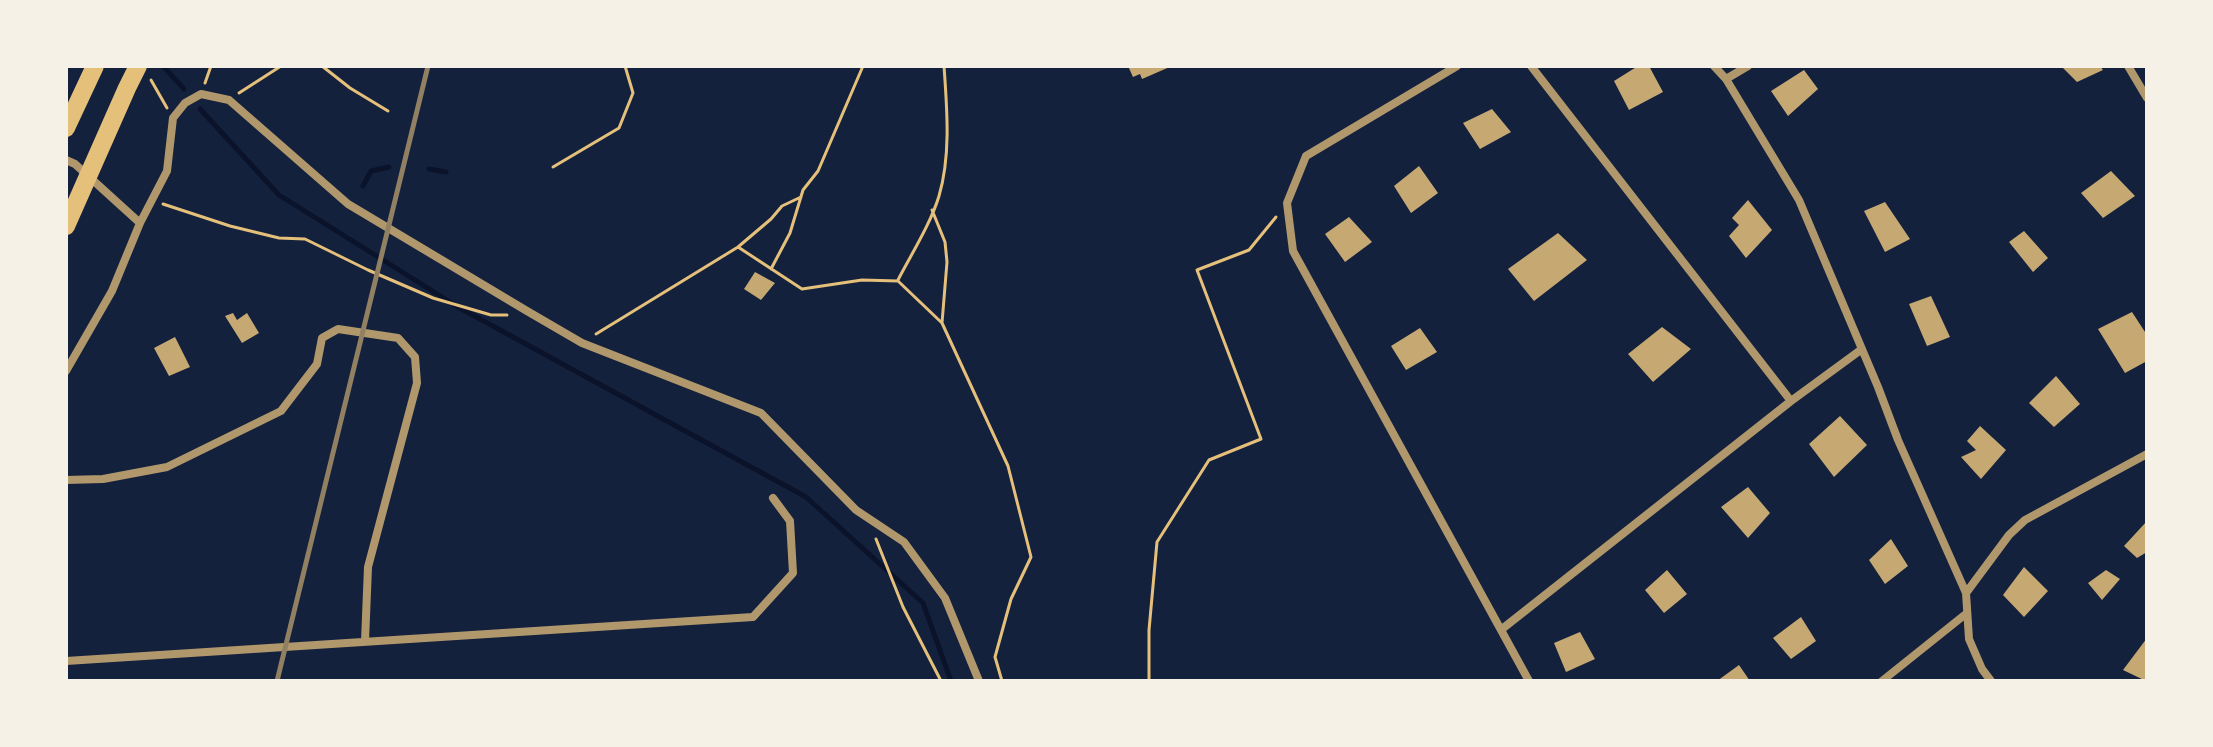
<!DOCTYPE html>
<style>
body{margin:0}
#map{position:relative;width:2213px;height:747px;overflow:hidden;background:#14213d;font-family:Lato,sans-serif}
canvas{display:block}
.frame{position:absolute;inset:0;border:68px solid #f6f1e7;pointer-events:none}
</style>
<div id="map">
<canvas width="2213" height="747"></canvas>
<div class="frame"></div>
</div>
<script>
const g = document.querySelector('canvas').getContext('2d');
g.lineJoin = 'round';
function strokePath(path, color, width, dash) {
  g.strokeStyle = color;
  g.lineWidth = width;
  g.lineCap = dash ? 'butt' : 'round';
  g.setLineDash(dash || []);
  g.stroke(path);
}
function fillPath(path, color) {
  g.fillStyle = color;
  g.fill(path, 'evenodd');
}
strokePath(new Path2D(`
 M 163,66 L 184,89
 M 200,109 L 279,195 L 458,307 L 806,497 L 923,603 L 951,681
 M 429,169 L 446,172
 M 363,186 L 371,171 L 389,167`), '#0b132b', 5);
fillPath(new Path2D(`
 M 1128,66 L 1172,66 L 1142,79 L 1140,74 L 1133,77 Z
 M 1638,66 L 1649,66 L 1663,92 L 1629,110 L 1614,81 Z
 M 2061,66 L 2100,66 L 2103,70 L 2077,82 Z
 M 1804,70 L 1818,89 L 1788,116 L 1771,91 Z
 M 1492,109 L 1511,132 L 1480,149 L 1463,123 Z
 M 1419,166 L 1438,193 L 1411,213 L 1394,186 Z
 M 2111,171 L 2135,196 L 2103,218 L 2081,193 Z
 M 1748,200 L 1772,230 L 1746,258 L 1729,236 L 1739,225 L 1732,218 Z
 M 1885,202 L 1910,239 L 1885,252 L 1864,211 Z
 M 1349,217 L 1372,242 L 1345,262 L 1325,234 Z
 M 2024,231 L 2048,258 L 2033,272 L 2009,242 Z
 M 1558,233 L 1587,260 L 1534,301 L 1508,269 Z
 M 755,272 L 775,283 L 761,300 L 744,289 Z
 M 1931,296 L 1950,337 L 1927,346 L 1909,304 Z
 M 2132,312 L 2147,335 L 2147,361 L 2125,373 L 2098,329 Z
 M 233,313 L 237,320 L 247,313 L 259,333 L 242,343 L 225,316 Z
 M 1662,327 L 1691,349 L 1653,382 L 1628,354 Z
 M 1420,328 L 1437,352 L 1406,370 L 1391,346 Z
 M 175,337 L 190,367 L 169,376 L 154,348 Z
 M 2056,376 L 2080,404 L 2054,427 L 2029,403 Z
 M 1840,416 L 1867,445 L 1834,477 L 1809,444 Z
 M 1980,426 L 2006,450 L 1981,479 L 1961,457 L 1976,450 L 1967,441 Z
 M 1748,487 L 1770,513 L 1748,538 L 1721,507 Z
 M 2147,521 L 2147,552 L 2137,558 L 2124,546 Z
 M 1891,539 L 1908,566 L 1885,584 L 1869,560 Z
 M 2024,567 L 2048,591 L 2024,617 L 2003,595 Z
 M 1667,570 L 1687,594 L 1664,613 L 1645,590 Z
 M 2106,570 L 2120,579 L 2102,600 L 2088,583 Z
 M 1801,617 L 1816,641 L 1791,659 L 1773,638 Z
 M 1580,632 L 1595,659 L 1566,672 L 1554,643 Z
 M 2147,638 L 2147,681 L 2146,681 L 2123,670 Z
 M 1739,665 L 1750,681 L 1717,681 Z`), '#c6a872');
strokePath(new Path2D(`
 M 322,66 L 350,88 L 388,111
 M 151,80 L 167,108
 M 205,83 L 211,66
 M 239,93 L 281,66
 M 553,167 L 619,128 L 633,93 L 625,66
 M 163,204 L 230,226 L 279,238 L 305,239 L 368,270 L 433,298 L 491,315 L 507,315
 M 932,210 L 945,242 L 947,262 L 942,323
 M 738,247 L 802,289 L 862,280 L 898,281 L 942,323 L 1008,466 L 1031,557 L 1011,599 L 995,657 L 1002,681
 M 771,269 L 790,233 L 803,190 L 818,171 L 863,66
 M 898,280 C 911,255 931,223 939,196 C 951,155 947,109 944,66
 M 596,334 L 738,247 L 771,219 L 782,206 L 801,197
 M 876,539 L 903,607 L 941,681
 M 1149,681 L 1149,630 L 1157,542 L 1209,460 L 1261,439 L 1197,270 L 1249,250 L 1276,217`), '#e5c07b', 3);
strokePath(new Path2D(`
 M 1457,66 L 1306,156 L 1287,203 L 1293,251 L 1529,681
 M 1531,66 L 1791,401
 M 1714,66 L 1726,79 L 1799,200 L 1878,387 L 1898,440 L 1966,593 L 1969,639 L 1982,669 L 1991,681
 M 2128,66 L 2147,98
 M 1726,79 L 1748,66
 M 66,160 L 75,164 L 140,223
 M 66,371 L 112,291 L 140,223 L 167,171 L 173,118 L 185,103 L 201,94 L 229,100 L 348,204 L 527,311 L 582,343 L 761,413 L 856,510 L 904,542 L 945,598 L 979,681
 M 66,480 L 103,479 L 167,467 L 281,411 L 317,364 L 322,338 L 338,329 L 398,338 L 415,357 L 417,383 L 368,567 L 365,641
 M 1966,593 L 2009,535 L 2025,520 L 2147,454
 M 1502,629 L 1791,401 L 1862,349
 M 66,661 L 753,617 L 793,573 L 790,521 L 773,498
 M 1882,681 L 1967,613`), '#b1986c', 8);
strokePath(new Path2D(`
 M 66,128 L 95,66
 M 66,226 L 127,88 L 138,66`), '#e5c07b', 18);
strokePath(new Path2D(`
 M 277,681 L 428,66`), '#918062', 5);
</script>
